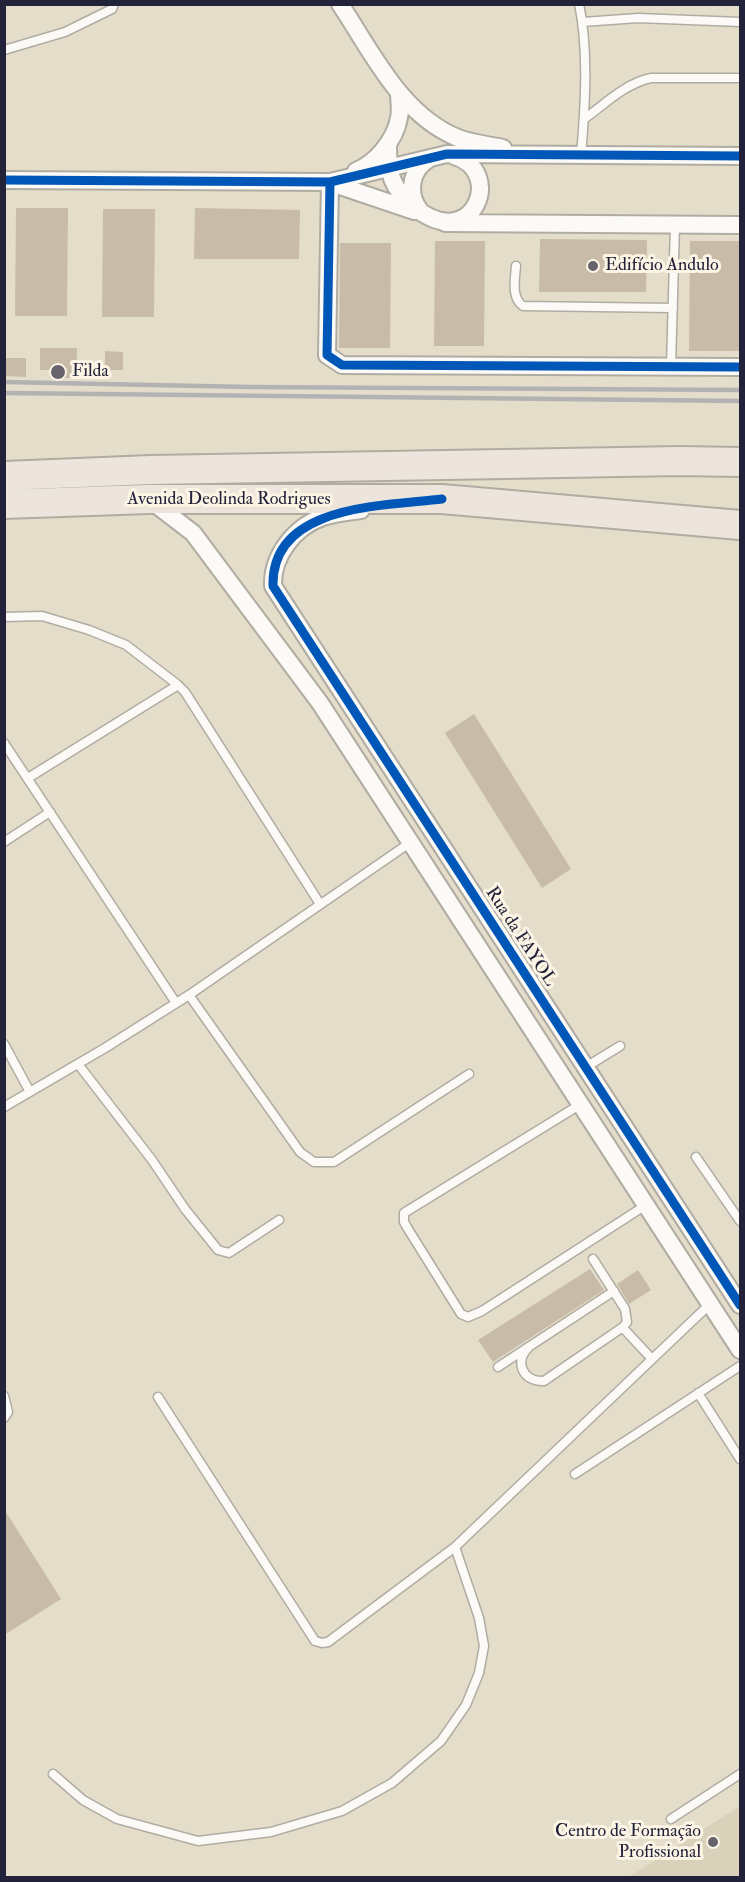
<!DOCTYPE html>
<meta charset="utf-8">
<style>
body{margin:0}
#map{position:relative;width:745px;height:1882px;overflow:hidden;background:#e4ddca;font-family:"IM FELL Double Pica",serif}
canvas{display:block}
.frame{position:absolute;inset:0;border:6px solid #22223b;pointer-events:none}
</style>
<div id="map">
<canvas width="745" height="1882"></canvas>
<div class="frame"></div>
</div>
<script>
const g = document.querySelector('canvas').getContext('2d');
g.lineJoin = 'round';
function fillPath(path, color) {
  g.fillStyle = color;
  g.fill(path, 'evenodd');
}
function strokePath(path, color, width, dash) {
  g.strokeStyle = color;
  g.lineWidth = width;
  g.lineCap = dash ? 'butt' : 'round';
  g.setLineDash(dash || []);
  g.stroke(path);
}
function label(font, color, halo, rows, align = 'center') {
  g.font = font + ' "IM FELL Double Pica",serif';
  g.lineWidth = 6;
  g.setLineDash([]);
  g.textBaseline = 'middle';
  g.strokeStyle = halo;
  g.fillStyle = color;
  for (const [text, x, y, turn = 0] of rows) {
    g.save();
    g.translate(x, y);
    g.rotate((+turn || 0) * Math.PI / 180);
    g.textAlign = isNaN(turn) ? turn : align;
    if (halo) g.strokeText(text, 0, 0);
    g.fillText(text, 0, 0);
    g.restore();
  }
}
fillPath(new Path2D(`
 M 740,1806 L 740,1877 L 629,1877 Z`), '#d9d1b9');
fillPath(new Path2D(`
 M 16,208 L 68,208 L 67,316 L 15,316 Z
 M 195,208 L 300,210 L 299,259 L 194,259 Z
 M 103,209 L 155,209 L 154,317 L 102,317 Z
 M 540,239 L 647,240 L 646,292 L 539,292 Z
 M 435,241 L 485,241 L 484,346 L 434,346 Z
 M 690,241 L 741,241 L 741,351 L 689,351 Z
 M 340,243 L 391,243 L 390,348 L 339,348 Z
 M 40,348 L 77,348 L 76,378 L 58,378 L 58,370 L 40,370 Z
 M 105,351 L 123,352 L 123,370 L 105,370 Z
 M 4,358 L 26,358 L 26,377 L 4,376 Z
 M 474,714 L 571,869 L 542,888 L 445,733 Z
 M 590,1269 L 604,1290 L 493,1362 L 478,1340 Z
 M 638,1270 L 651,1290 L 629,1304 L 617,1284 Z
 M 4,1509 L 61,1599 L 4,1635 Z`), '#c8bba8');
const lane = new Path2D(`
 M 579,4 C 589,50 585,109 581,155
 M 583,22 L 638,18 L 740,22
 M 4,50 L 65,32 L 112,9 L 114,4
 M 584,119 C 605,104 626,83 651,78 L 740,78
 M 516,266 C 515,279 511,298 523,306 L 673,308
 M 671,367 L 675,225
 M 4,617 L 42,616 L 89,630 L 126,645 L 178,685 L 185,692 L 320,904
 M 4,743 L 176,1003
 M 28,778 L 178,685
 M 4,842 L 50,812
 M 189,995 L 300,1152 L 314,1162 L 334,1162 L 469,1074
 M 4,1044 L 30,1092
 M 78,1064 L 152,1160 L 185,1209 L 218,1250 L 229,1253 L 279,1220
 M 586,1067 L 620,1046
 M 581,1104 L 404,1213 L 404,1222 L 408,1229 L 461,1314 L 468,1317 L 482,1311 L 646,1205
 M 4,1107 L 105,1048 L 189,995 L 411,842
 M 696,1157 L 740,1221
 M 623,1328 L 652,1359
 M 529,1347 C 514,1361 522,1382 544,1381 L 623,1327 L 627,1322 L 625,1309 L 593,1259
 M 498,1367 L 614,1291
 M 698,1393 L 740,1459
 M 4,1396 L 8,1412 L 4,1418
 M 158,1397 L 315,1641 L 322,1643 L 328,1642 L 455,1547 L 710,1304
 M 575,1474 L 740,1366
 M 53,1774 L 83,1800 L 117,1819 L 198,1841 L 271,1832 L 342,1811 L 392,1783 L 441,1741 L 466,1705 L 479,1673 L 484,1646 L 479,1618 L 455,1547
 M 671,1819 L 740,1774`);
const street = new Path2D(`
 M 340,4 C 372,52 401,115 458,138 C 471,143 488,145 503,148
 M 388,145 C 388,173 391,188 414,207 C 473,255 506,171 454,156
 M 356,171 C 376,163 395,140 399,118 C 401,110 399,101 399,93
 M 4,180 L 330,182 L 447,154 L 740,156
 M 330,182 L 327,355 L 342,365 L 740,367
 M 331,183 L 414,211
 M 419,209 C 407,193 411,169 429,159
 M 445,223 L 740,225
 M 150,500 L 193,533 L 320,703 L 740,1350
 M 361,510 C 348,512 335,513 323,517 C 294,527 272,556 273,586 L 740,1305`);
const highway = new Path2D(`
 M 4,476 L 151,470 L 680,461 L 740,462
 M 4,504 L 149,499 L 442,499 L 740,525`);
strokePath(lane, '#b0aca2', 11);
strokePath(street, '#b0aca2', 20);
strokePath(highway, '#b0aca2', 32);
strokePath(lane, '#fbfaf7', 8);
strokePath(street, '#fbfaf7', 16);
strokePath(highway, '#ede5dc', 28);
strokePath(new Path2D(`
 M 4,382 L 250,387 L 740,390
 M 4,393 L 740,401`), '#b3b2b2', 4.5);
strokePath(new Path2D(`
 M 4,180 L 330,182 L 447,154 L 740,156
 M 330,182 L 327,355 L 342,365 L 740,367
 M 442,499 C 384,506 271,504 273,586 L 740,1305`), '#0057b8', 9);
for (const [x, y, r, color] of [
 [593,266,6,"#66636d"],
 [58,372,8,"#66636d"],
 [713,1842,6,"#66636d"]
]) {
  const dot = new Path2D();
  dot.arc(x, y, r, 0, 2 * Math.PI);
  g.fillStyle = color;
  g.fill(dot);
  strokePath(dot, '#fcf5e5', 2);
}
label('18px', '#22223b', '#fcf5e5', [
 ["Edifício Andulo",605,266],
 ["Filda",72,372],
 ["Centro de Formação",701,1832,"right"],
 ["Profissional",701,1853,"right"]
], 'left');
label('18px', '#22223b', '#fcf5e5', [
 ["Avenida Deolinda Rodrigues",229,500],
 ["Rua da FAYOL",520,937,57]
]);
</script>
